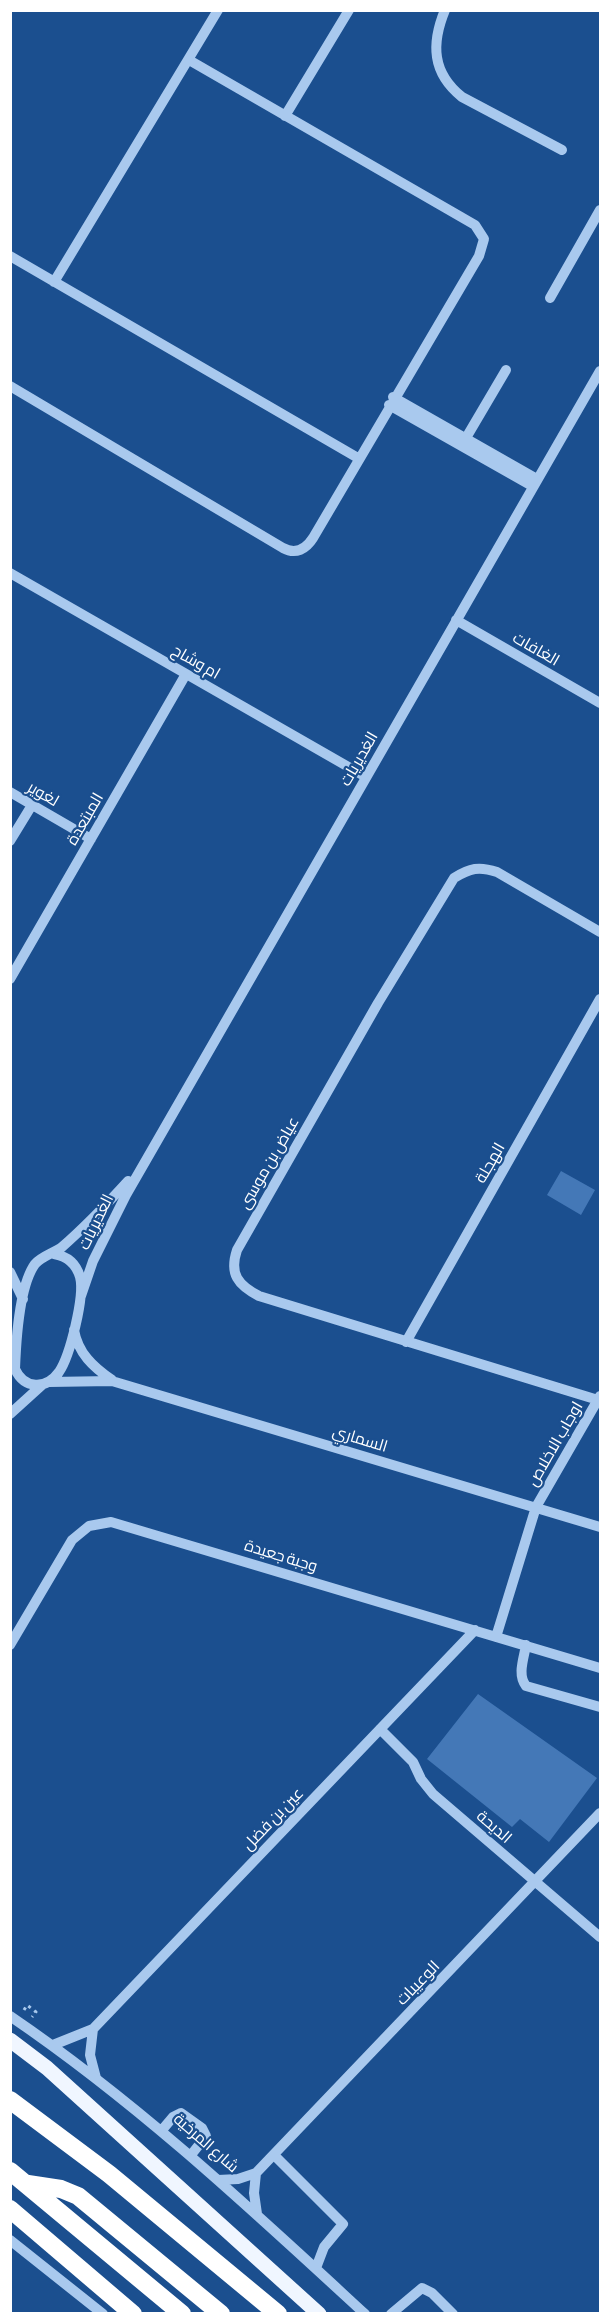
<!DOCTYPE html>
<meta charset="utf-8">
<style>
body{margin:0}
#map{position:relative;width:611px;height:2324px;overflow:hidden;background:#1b4f8f;font-family:"Asap Condensed",sans-serif}
canvas{display:block}
.frame{position:absolute;inset:0;border:12px solid #fff;pointer-events:none}
</style>
<div id="map">
<canvas width="611" height="2324"></canvas>
<div class="frame"></div>
</div>
<script>
const g = document.querySelector('canvas').getContext('2d');
g.lineJoin = 'round';
function fillPath(path, color) {
  g.fillStyle = color;
  g.fill(path, 'evenodd');
}
function strokePath(path, color, width, dash) {
  g.strokeStyle = color;
  g.lineWidth = width;
  g.lineCap = dash ? 'butt' : 'round';
  g.setLineDash(dash || []);
  g.stroke(path);
}
function label(font, color, halo, rows, align = 'center') {
  g.font = font + ' "Asap Condensed",Cairo,sans-serif';
  g.lineWidth = 4.5;
  g.setLineDash([]);
  g.textBaseline = 'middle';
  g.strokeStyle = halo;
  g.fillStyle = color;
  for (const [text, x, y, turn = 0] of rows) {
    g.save();
    g.translate(x, y);
    g.rotate((+turn || 0) * Math.PI / 180);
    g.textAlign = isNaN(turn) ? turn : align;
    if (halo) g.strokeText(text, 0, 0);
    g.fillText(text, 0, 0);
    g.restore();
  }
}
fillPath(new Path2D(`
 M 561,1171 L 595,1190 L 581,1215 L 547,1195 Z
 M 478,1694 L 597,1778 L 549,1842 L 520,1819 L 512,1827 L 427,1759 Z`), '#4478b7');
strokePath(new Path2D(`
 M 24,2010 L 27,2005 L 36,2012 L 32,2017`), '#a9c9ee', 3, [3, 4.5]);
strokePath(new Path2D(`
 M 445,10 C 431,44 432,73 462,97 L 562,150
 M 285,116 L 349,10
 M 10,256 L 358,458
 M 54,282 L 218,10
 M 550,298 L 600,210
 M 10,386 L 283,548 C 296,555 306,549 313,538 L 479,256 L 484,239 L 475,225 L 189,60
 M 393,397 L 537,479
 M 389,405 L 532,486
 M 463,443 L 506,370
 M 10,573 L 366,777
 M 456,620 L 600,703
 M 10,792 L 91,839
 M 10,841 L 32,805
 M 10,979 L 186,674
 M 54,1254 C 66,1256 76,1263 80,1277 C 85,1296 70,1356 59,1372 C 46,1390 24,1389 15,1369 C 16,1342 19,1286 35,1264 C 42,1256 54,1253 62,1247 C 86,1226 107,1204 128,1181
 M 10,1272 L 23,1299
 M 81,1296 L 93,1261 L 126,1195 L 600,371
 M 74,1330 C 78,1353 93,1367 112,1380
 M 406,1342 L 600,999
 M 49,1382 L 112,1381 L 600,1527
 M 598,1400 L 259,1296 C 238,1285 229,1274 237,1250 L 378,1003 L 454,878 C 470,868 479,866 497,872 L 600,932
 M 10,1414 L 42,1385
 M 496,1637 L 536,1507 L 600,1396
 M 10,1645 L 72,1540 L 89,1526 L 111,1522 L 600,1668
 M 526,1645 C 524,1658 517,1675 526,1686 L 600,1707
 M 380,1729 L 413,1762 L 421,1779 L 433,1794 L 600,1937
 M 10,2016 C 138,2103 251,2209 365,2314
 M 93,2029 L 90,2055 L 96,2078
 M 53,2045 L 93,2029 L 475,1630
 M 162,2130 L 173,2117 L 181,2113 L 202,2128 L 206,2136 L 191,2155
 M 274,2155 L 343,2224 L 324,2247 L 316,2268
 M 256,2173 L 254,2193 L 257,2214
 M 218,2180 L 238,2179 L 256,2173 L 600,1813
 M 10,2240 L 103,2314
 M 391,2314 L 422,2288 L 432,2293 L 453,2314`), '#a9c9ee', 10);
strokePath(new Path2D(`
 M 10,2040 L 47,2068 L 319,2314`), '#f0f6ff', 15);
strokePath(new Path2D(`
 M 10,2100 L 109,2174 L 278,2314
 M 10,2171 L 182,2314
 M 28,2184 L 61,2189 L 78,2196 L 221,2314
 M 10,2209 L 133,2314`), '#fff', 18);
label('16px', '#fff', '#1b4f8f', [
 ["الغافات",536,649,30],
 ["ام وشاح",196,662,30],
 ["الغديريات",359,759,-60],
 ["لغوير",43,794,30],
 ["المبتعدة",85,819,-60],
 ["عياض بن موسى",269,1163,-60],
 ["الهجلة",490,1163,-60],
 ["الغديريات",96,1222,-64],
 ["السماري",360,1439,17],
 ["اوجاب الاخلاص",555,1444,-60],
 ["وجبة جعيدة",281,1556,17],
 ["عين بن فضل",273,1819,-46],
 ["الديحة",494,1827,41],
 ["الوعيبات",418,1983,-46],
 ["شارع المرخية",206,2143,41]
]);
</script>
